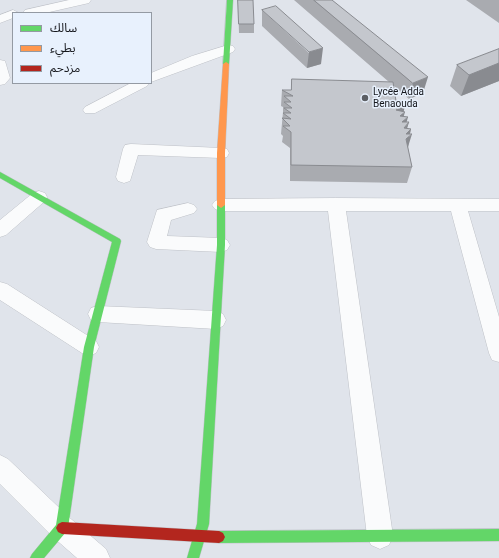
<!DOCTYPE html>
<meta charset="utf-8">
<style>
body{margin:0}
#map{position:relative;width:499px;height:558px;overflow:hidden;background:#e0e4eb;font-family:Roboto,"Noto Sans Arabic",sans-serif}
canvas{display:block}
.legend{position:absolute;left:12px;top:12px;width:140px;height:72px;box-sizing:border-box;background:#e8f1fd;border:1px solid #949aa3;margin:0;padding:5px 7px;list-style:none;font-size:12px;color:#15171c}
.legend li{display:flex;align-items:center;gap:8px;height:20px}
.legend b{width:20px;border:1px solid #949aa3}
</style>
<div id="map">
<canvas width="499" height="558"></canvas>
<ul class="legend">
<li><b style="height:5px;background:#63d668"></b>سالك</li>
<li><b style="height:5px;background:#ff974d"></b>بطيء</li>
<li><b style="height:5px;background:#b3261e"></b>مزدحم</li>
</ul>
</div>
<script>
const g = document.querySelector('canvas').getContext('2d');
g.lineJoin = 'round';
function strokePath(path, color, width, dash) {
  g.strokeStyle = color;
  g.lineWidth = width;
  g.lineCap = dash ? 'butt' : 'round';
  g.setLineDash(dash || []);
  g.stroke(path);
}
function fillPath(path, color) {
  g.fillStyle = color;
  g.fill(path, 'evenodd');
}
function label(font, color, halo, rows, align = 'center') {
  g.font = font + ' Roboto,sans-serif';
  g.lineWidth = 3;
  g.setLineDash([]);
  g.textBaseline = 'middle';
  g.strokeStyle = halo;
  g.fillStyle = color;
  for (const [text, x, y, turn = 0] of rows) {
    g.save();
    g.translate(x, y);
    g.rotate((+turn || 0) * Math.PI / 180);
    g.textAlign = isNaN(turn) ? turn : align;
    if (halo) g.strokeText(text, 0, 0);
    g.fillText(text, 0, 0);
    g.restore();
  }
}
const street = new Path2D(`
 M 69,0 L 91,0 L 89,3 L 45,13 L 23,13 L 25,10 Z
 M 13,10 L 19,13 L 13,13 L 13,18 L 0,23 L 0,15 Z
 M 228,45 L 233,46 L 235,49 L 233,52 L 151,82 L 151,73 L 192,56 Z
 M 0,60 L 5,61 L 10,78 L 5,84 L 0,85 Z
 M 131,83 L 149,83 L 147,86 L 95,113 L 85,113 L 83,110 L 85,107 Z
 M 131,144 L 221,148 L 227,149 L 229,153 L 227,157 L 221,158 L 138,155 L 130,181 L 124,183 L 118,181 L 116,177 L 123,149 L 125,145 Z
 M 39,191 L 45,193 L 47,197 L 45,201 L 6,235 L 0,237 L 0,220 L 33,193 Z
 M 336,198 L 499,199 L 499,211 L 468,211 L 499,317 L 499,362 L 492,360 L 489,353 L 451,211 L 346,211 L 393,536 L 389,545 L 380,549 L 371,545 L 367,536 L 328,211 L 221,211 L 215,209 L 212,205 L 215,201 L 221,199 Z
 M 188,203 L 194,205 L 197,209 L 194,213 L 171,220 L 167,236 L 221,238 L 227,240 L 230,245 L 227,250 L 221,252 L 156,249 L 150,247 L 147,242 L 157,210 Z
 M 0,282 L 7,284 L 96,341 L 99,347 L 96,353 L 89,356 L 82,353 L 0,300 Z
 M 98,306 L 216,311 L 223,314 L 226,320 L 223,326 L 216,329 L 98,322 L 91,320 L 88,314 L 91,308 Z
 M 0,455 L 8,459 L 71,519 L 106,549 L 110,558 L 77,558 L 53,537 L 0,484 Z`);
const fast = new Path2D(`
 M 227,0 L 233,0 L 229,64 L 226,66 L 223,64 Z
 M 0,172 L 120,239 L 121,241 L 94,347 L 68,528 L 66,532 L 44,558 L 30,558 L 32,554 L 56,525 L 84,347 L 112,242 L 0,178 Z
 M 221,202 L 225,205 L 225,245 L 209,524 L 199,558 L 187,558 L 197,524 L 217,245 L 217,205 Z
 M 499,529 L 499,541 L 219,543 L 215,541 L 213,537 L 215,533 L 219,531 Z`);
const slow = new Path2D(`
 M 226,62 L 229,64 L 225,153 L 225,205 L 221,208 L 217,205 L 217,153 L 223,64 Z`);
const jam = new Path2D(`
 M 62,522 L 219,531 L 223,533 L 225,537 L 223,541 L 219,543 L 62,534 L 58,532 L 56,528 L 58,524 Z`);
strokePath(street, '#bec1c7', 1);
strokePath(fast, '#bec1c7', 1);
strokePath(slow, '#bec1c7', 1);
strokePath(jam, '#bec1c7', 1);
fillPath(street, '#fafbfc');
fillPath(fast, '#63d668');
fillPath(slow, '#ff974d');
fillPath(jam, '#b3261e');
fillPath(new Path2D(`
 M 238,0 L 254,24 L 254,33 L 239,33 Z
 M 294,0 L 332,0 L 423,93 L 409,99 L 394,86 L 396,101 L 403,101 L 402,106 L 404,111 L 403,117 L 406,122 L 409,122 L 407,128 L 411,129 L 410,134 L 408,148 L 412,167 L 407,183 L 290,181 L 290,148 L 282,142 L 283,136 L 281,134 L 283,112 L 283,107 L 281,106 L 282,90 L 291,90 L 389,82 Z
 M 466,0 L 499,0 L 499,23 Z
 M 262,10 L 321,64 L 307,68 L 262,26 Z
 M 499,49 L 499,81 L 461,96 L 450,86 L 457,65 Z`), '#a9abb0');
fillPath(new Path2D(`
 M 323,48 L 321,64 L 307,68 L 309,52 Z
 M 499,63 L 499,81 L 461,96 L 469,75 Z
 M 428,77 L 423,93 L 409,99 L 413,83 Z
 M 403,101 L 401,108 L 405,106 L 403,114 L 405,112 L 402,122 L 408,117 L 405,128 L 409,122 L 404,138 L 392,126 L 398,106 Z
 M 411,129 L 409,137 L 412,134 L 407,150 L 406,134 Z`), '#898b90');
const building = new Path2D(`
 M 238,0 L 253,0 L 254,24 L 239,24 Z
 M 314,0 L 332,0 L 428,77 L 413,83 Z
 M 276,6 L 323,48 L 309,52 L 262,10 Z
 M 499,49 L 499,63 L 469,75 L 457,65 Z
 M 292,79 L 393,82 L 396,101 L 403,101 L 398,106 L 405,106 L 396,110 L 405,112 L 400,116 L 408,117 L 402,122 L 409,122 L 404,128 L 411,129 L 406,134 L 412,134 L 406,139 L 412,167 L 291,165 L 291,132 L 283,126 L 290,126 L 282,118 L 291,119 L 283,113 L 291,113 L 284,108 L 292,108 L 284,102 L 291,102 L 284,96 L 293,96 L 282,90 L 291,90 Z`);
fillPath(building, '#c4c7cd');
strokePath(building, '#898b90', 1);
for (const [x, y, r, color] of [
 [365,98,4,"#5c5f64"]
]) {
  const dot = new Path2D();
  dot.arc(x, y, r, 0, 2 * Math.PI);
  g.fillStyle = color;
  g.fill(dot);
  strokePath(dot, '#e8f1fd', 1.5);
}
label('10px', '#15171c', '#e8f1fd', [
 ["Lycée Adda",373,92],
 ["Benaouda",373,104]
], 'left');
</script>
